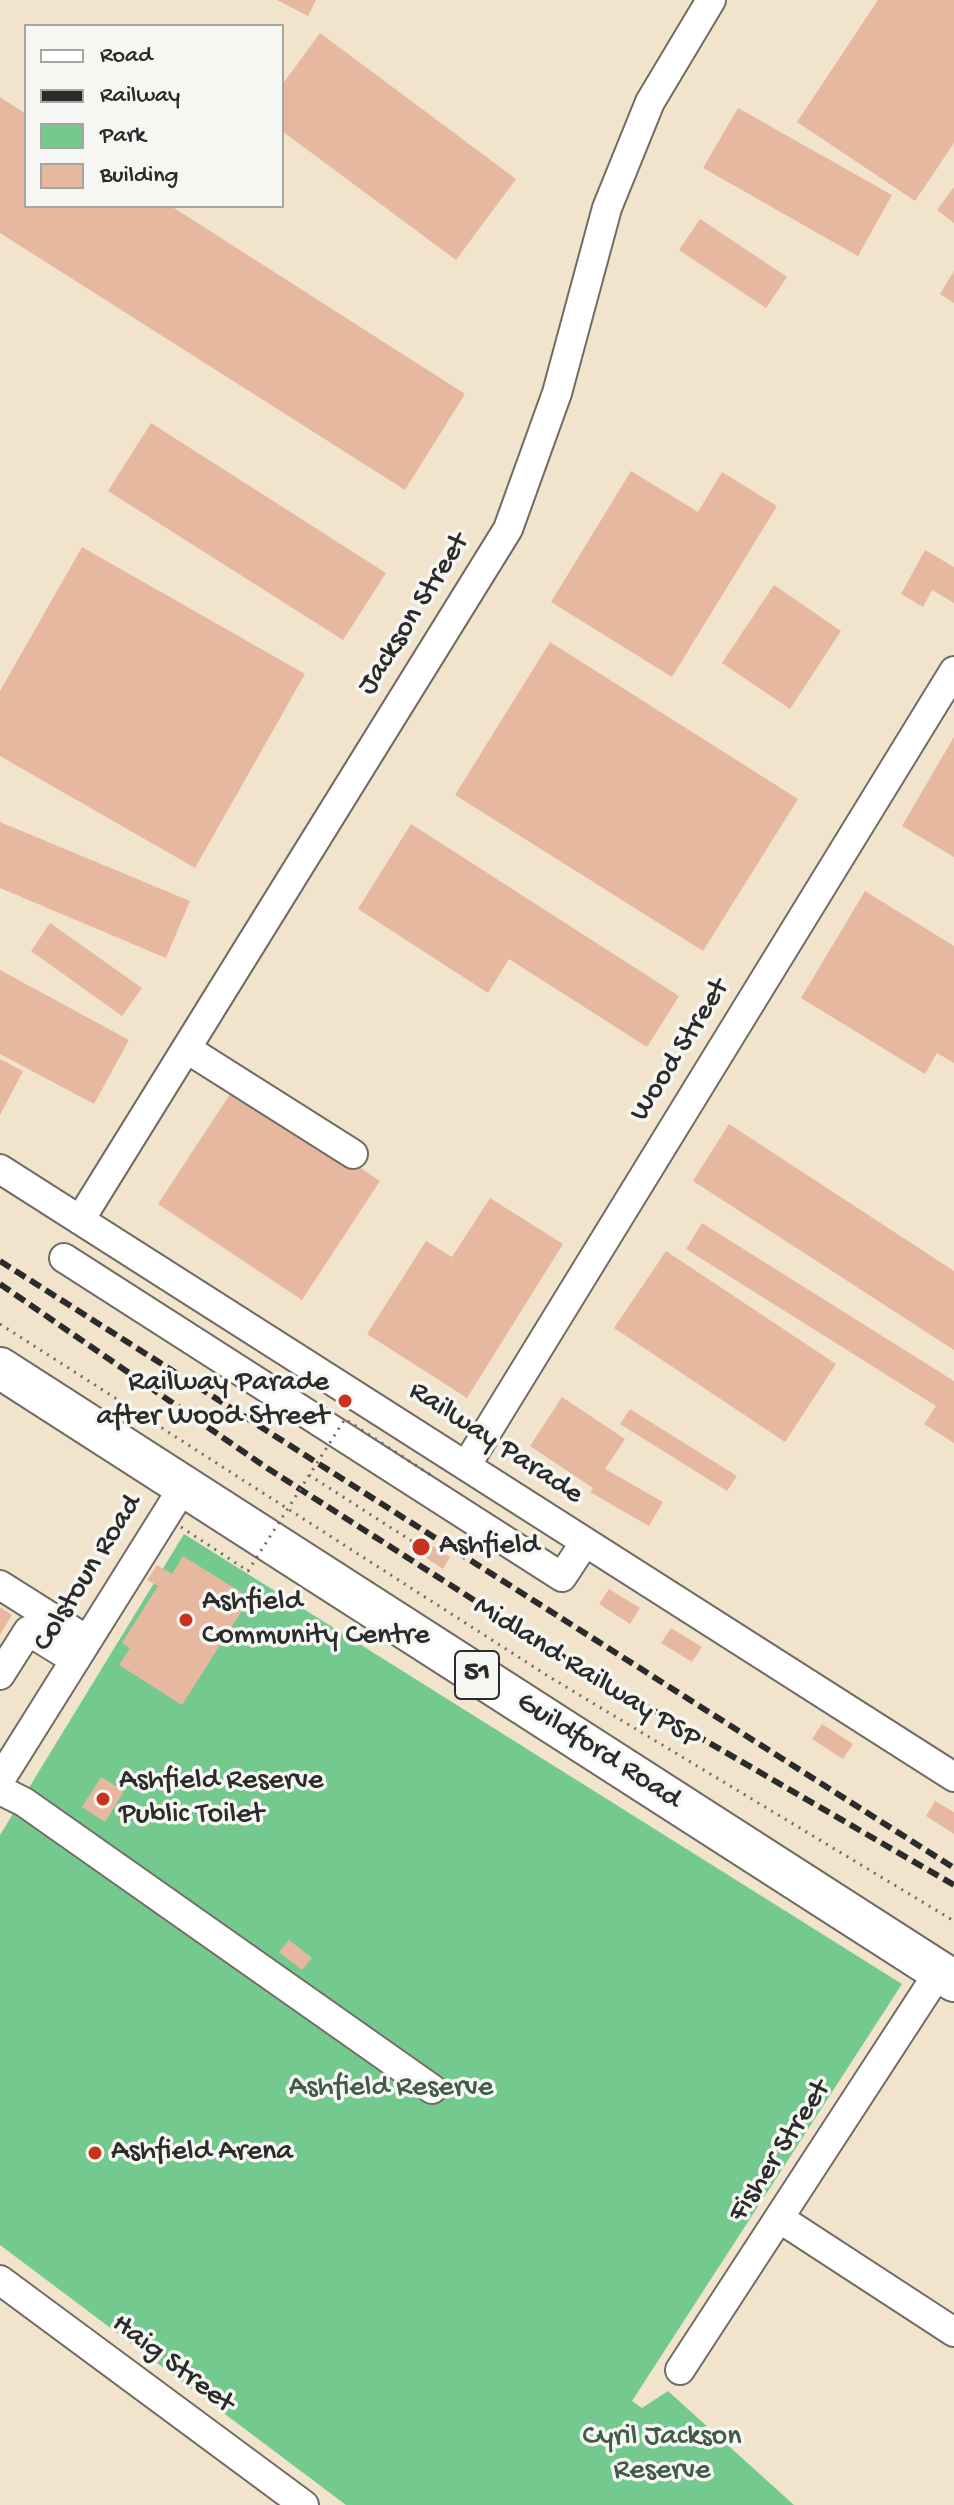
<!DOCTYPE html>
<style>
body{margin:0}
#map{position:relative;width:954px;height:2505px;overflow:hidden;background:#f2e4cc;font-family:"Gochi Hand",sans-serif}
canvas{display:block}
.legend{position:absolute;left:24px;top:24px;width:260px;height:184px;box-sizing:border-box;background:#f6f6f2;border:2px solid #a5a5a2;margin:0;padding:10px 14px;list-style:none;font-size:24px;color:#2b2b2b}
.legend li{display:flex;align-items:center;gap:16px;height:40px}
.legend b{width:40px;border:2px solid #a5a5a2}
</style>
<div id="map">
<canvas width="954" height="2505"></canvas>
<ul class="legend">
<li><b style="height:10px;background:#fff"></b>Road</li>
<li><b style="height:10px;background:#2b2b2b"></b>Railway</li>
<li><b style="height:22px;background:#74ca8e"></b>Park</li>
<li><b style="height:22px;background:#e6b8a0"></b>Building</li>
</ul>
</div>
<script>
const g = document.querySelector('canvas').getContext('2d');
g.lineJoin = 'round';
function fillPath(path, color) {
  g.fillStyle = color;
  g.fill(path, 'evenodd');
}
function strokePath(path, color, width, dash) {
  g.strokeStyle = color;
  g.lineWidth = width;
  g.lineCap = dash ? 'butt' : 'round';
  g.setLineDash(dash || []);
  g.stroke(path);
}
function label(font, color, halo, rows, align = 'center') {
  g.font = font + ' "Gochi Hand",sans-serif';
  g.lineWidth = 7;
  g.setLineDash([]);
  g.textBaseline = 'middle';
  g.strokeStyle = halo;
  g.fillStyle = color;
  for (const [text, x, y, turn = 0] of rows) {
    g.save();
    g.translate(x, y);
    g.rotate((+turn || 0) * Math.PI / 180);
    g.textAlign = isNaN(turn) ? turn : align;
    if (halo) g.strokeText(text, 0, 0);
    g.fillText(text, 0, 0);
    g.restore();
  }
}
fillPath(new Path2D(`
 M 184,1534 L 902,1984 L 632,2401 L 642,2408 L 668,2391 L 794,2505 L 346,2505 L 0,2245 L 0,1835 Z`), '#74ca8e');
fillPath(new Path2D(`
 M 277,0 L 316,0 L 308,16 Z
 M 878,0 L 954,0 L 954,143 L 915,201 L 797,122 Z
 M 320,33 L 516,179 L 456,260 L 282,131 L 282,85 Z
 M 0,97 L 26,114 L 26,206 L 171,206 L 465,394 L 405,490 L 0,233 Z
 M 738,108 L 892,195 L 858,256 L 703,168 Z
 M 954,187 L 954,223 L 937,210 Z
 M 700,219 L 787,277 L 766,308 L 679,250 Z
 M 954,271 L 954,303 L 940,294 Z
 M 151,423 L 386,573 L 343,640 L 108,491 Z
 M 631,471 L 698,512 L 722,472 L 777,506 L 672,677 L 551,602 Z
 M 82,547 L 305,674 L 195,868 L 0,756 L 0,691 Z
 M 925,550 L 954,567 L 954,603 L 932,590 L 923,607 L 901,594 Z
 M 774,585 L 841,631 L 790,709 L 722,663 Z
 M 550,642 L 798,799 L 703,951 L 455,795 Z
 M 954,737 L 954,857 L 902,826 Z
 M 0,822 L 190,901 L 166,958 L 0,888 Z
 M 411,824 L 679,996 L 647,1047 L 509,959 L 488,993 L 358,909 Z
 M 865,891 L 954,946 L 954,1063 L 937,1053 L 925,1074 L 801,998 Z
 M 50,923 L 142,988 L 122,1016 L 31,951 Z
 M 0,970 L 129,1040 L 94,1104 L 0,1054 Z
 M 0,1059 L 23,1071 L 0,1115 Z
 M 236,1085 L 380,1181 L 302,1300 L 158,1204 Z
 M 729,1124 L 954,1271 L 954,1350 L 693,1181 Z
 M 490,1198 L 563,1244 L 467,1398 L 367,1334 L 426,1241 L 452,1257 Z
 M 702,1223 L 954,1381 L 954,1443 L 924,1424 L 936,1406 L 686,1249 Z
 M 666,1251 L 836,1364 L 785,1442 L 614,1328 Z
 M 562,1397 L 625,1439 L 605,1469 L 663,1502 L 649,1526 L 590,1492 L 593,1488 L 530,1446 Z
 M 630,1409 L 737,1476 L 727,1491 L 620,1424 Z
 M 425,1541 L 450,1557 L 443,1569 L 417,1552 Z
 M 183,1556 L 250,1598 L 182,1705 L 119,1665 L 130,1648 L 122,1643 L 158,1586 L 147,1580 L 157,1565 L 172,1574 Z
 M 609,1589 L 640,1608 L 630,1624 L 599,1604 Z
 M 0,1607 L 12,1615 L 0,1635 Z
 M 671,1628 L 702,1647 L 692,1662 L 661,1643 Z
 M 822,1724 L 853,1744 L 843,1759 L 812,1739 Z
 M 101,1777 L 124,1791 L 105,1822 L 82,1807 Z
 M 935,1801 L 954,1812 L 954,1834 L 926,1816 Z
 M 289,1940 L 312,1958 L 302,1970 L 279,1952 Z`), '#e6b8a0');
const minor = new Path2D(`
 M 187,1049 L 353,1154
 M 0,1169 L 954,1777
 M 80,1220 L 508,529 L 557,393 L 607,208 L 650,102 L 711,0
 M 64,1258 L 562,1577 L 585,1542
 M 466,1466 L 954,671
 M 0,1585 L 87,1640
 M 0,1675 L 28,1631 L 75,1660
 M 0,1780 L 184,1486
 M 0,1790 L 24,1802 L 432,2089
 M 779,2218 L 954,2332
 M 0,2280 L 304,2505
 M 680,2370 L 939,1972`);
const highway = new Path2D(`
 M 0,1368 L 954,1981`);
strokePath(minor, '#716c63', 32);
strokePath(highway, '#716c63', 44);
strokePath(new Path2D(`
 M 0,1324 L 548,1676 L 954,1921
 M 309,1475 L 421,1547`), '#716c63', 3, [2, 6]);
strokePath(minor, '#fff', 28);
strokePath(highway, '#fff', 40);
strokePath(new Path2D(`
 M 0,1261 L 954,1868
 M 0,1284 L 267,1468 L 582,1669 L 954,1885`), '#2b2b2b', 6, [12, 6]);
strokePath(new Path2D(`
 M 181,1527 L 248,1571 L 345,1419 L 432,1476`), '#716c63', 3, [2, 6]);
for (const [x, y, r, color] of [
 [345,1401,8,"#c8321e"],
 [421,1547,10,"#c8321e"],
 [186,1620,8,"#c8321e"],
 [103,1799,8,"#c8321e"],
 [95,2153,8,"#c8321e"]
]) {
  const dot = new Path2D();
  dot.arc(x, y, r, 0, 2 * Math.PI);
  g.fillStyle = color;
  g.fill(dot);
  strokePath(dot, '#f6f6f2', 3);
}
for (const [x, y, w] of [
 [477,1675,44]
]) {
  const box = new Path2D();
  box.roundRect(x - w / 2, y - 24, w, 48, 6);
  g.fillStyle = '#f6f6f2';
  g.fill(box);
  strokePath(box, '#2b2b2b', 2);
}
label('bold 28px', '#2b2b2b', null, [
 ["51",477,1675]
]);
label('30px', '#2b2b2b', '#f6f6f2', [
 ["Jackson Street",415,615,-58],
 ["Wood Street",681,1051,-58],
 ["Railway Parade",495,1444,33],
 ["Colstoun Road",89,1574,-58],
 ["Midland Railway PSP",586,1674,32],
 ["Guildford Road",598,1752,33],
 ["Fisher Street",781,2152,-57],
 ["Haig Street",172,2365,37]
]);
label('30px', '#2b2b2b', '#f6f6f2', [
 ["Railway Parade",329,1384,"right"],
 ["after Wood Street",329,1418,"right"],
 ["Ashfield",439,1547],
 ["Ashfield",202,1603],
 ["Community Centre",202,1637],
 ["Ashfield Reserve",119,1782],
 ["Public Toilet",119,1816],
 ["Ashfield Arena",111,2153]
], 'left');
label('30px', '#415b49', '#f6f6f2', [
 ["Ashfield Reserve",391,2089],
 ["Cyril Jackson",662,2438],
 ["Reserve",662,2472]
]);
</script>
